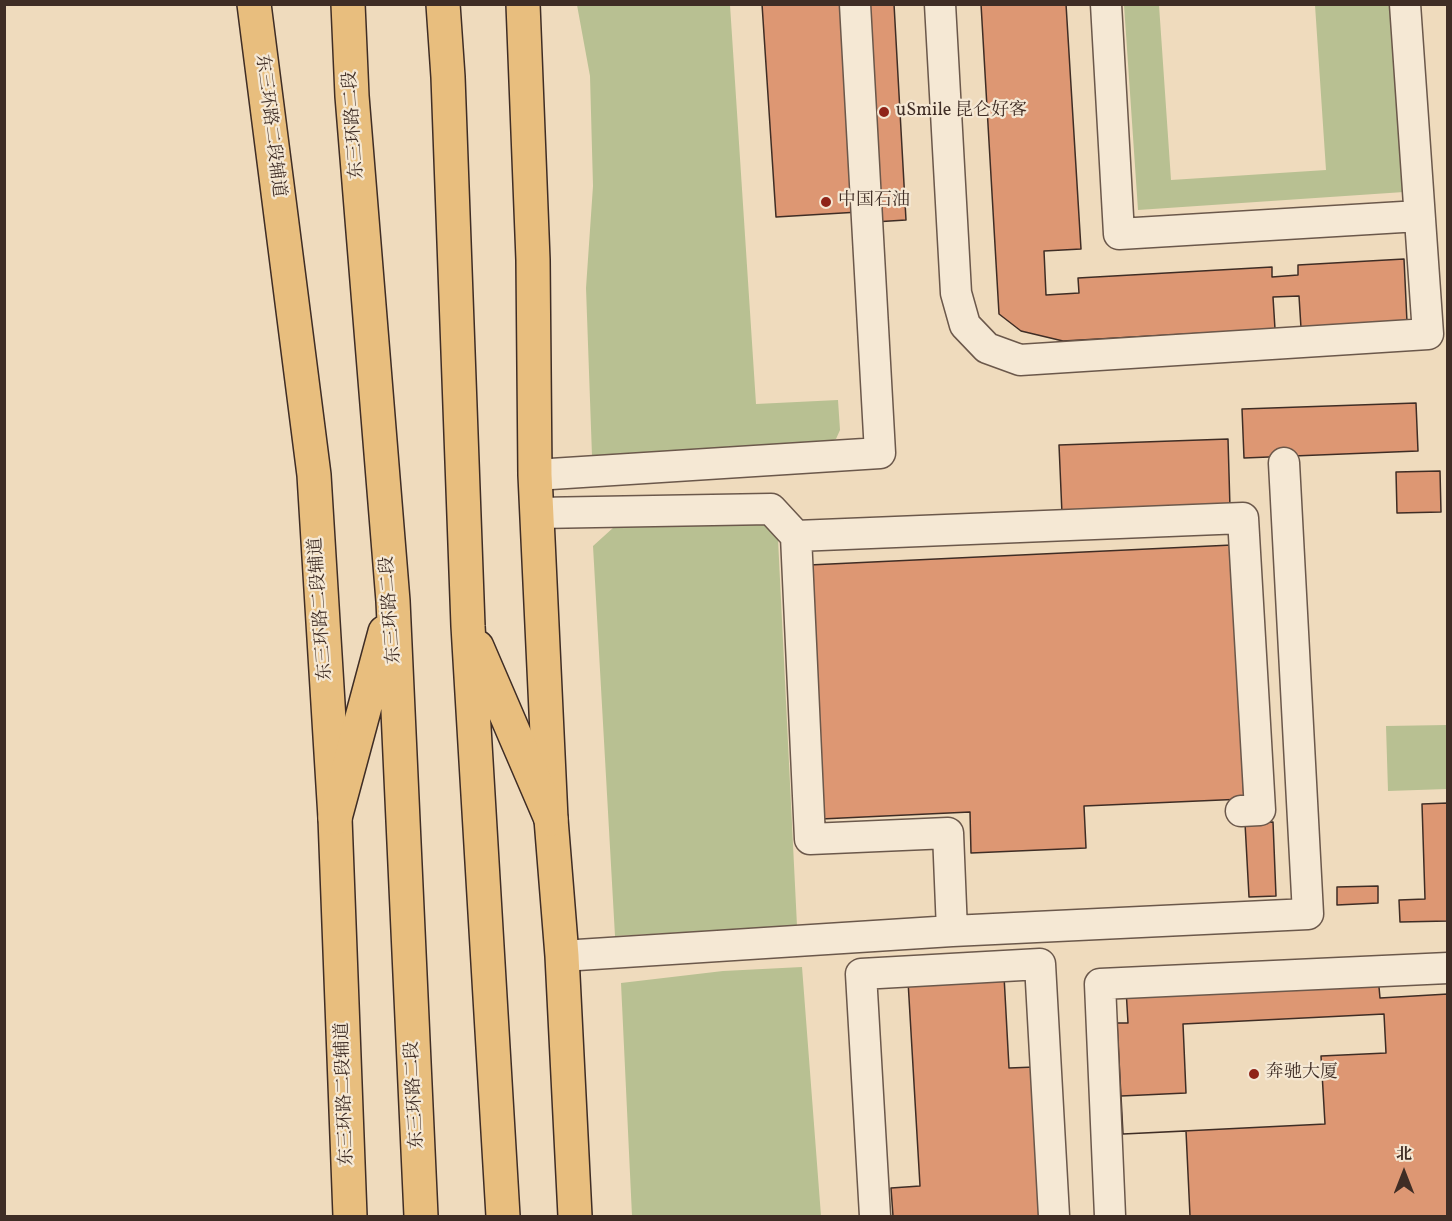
<!DOCTYPE html>
<meta charset="utf-8">
<style>
body{margin:0}
#map{position:relative;width:1452px;height:1221px;overflow:hidden;background:#efdbbd;font-family:Vollkorn,"Noto Serif SC",serif}
canvas{display:block}
.frame{position:absolute;inset:0;border:6px solid #3f2d25;pointer-events:none}
.north{position:absolute;left:1374px;top:1143px;width:60px;height:60px;-webkit-text-stroke:4px #f5e8d4;paint-order:stroke;rotate:0deg;font-size:16px;font-weight:700;line-height:24px;text-align:center;color:#3f2d25}
.north::after{content:'';display:block;margin:auto;width:21px;height:27px;background:#3f2d25;clip-path:polygon(50% 0,100% 100%,50% 72%,0 100%)}
</style>
<div id="map">
<canvas width="1452" height="1221"></canvas>
<div class="frame"></div>
<div class="north">北</div>
</div>
<script>
const g = document.querySelector('canvas').getContext('2d');
g.lineJoin = 'round';
function fillPath(path, color) {
  g.fillStyle = color;
  g.fill(path, 'evenodd');
}
function strokePath(path, color, width, dash) {
  g.strokeStyle = color;
  g.lineWidth = width;
  g.lineCap = dash ? 'butt' : 'round';
  g.setLineDash(dash || []);
  g.stroke(path);
}
function label(font, color, halo, rows, align = 'center') {
  g.font = font + ' Vollkorn,"Noto Serif SC",serif';
  g.lineWidth = 4.5;
  g.setLineDash([]);
  g.textBaseline = 'middle';
  g.strokeStyle = halo;
  g.fillStyle = color;
  for (const [text, x, y, turn = 0] of rows) {
    g.save();
    g.translate(x, y);
    g.rotate((+turn || 0) * Math.PI / 180);
    g.textAlign = isNaN(turn) ? turn : align;
    if (halo) g.strokeText(text, 0, 0);
    g.fillText(text, 0, 0);
    g.restore();
  }
}
fillPath(new Path2D(`
 M 577,5 L 730,5 L 756,404 L 838,400 L 840,430 L 836,439 L 826,443 L 592,456 L 586,288 L 593,186 L 590,76 Z
 M 1124,5 L 1159,5 L 1171,180 L 1326,170 L 1315,5 L 1392,5 L 1404,192 L 1138,210 Z
 M 762,523 L 778,539 L 797,926 L 615,936 L 593,546 L 614,527 Z
 M 1447,725 L 1447,789 L 1388,791 L 1386,726 Z
 M 802,967 L 821,1216 L 632,1216 L 621,983 L 723,971 Z`), '#b8c092');
const building = new Path2D(`
 M 762,4 L 846,4 L 859,212 L 776,217 Z
 M 861,4 L 894,4 L 906,220 L 874,222 Z
 M 981,4 L 1066,4 L 1081,249 L 1044,251 L 1046,295 L 1079,293 L 1078,278 L 1272,267 L 1272,277 L 1298,275 L 1298,265 L 1404,259 L 1407,322 L 1301,328 L 1299,296 L 1273,297 L 1275,329 L 1063,341 L 1021,331 L 999,314 Z
 M 1416,403 L 1418,451 L 1244,458 L 1242,409 Z
 M 1228,439 L 1230,508 L 1062,514 L 1059,445 Z
 M 1440,471 L 1441,512 L 1397,513 L 1396,472 Z
 M 1232,545 L 1244,799 L 1084,806 L 1086,848 L 971,853 L 970,812 L 821,819 L 809,565 Z
 M 1448,803 L 1448,921 L 1400,922 L 1399,900 L 1425,899 L 1422,804 Z
 M 1273,822 L 1276,896 L 1249,897 L 1245,823 Z
 M 1378,886 L 1378,903 L 1337,905 L 1337,887 Z
 M 1004,976 L 1009,1068 L 1035,1067 L 1044,1216 L 893,1216 L 891,1188 L 920,1186 L 908,981 Z
 M 1378,976 L 1380,998 L 1448,994 L 1448,1216 L 1190,1216 L 1186,1131 L 1123,1134 L 1117,1023 L 1128,1023 L 1126,989 Z
 M 1384,1014 L 1386,1053 L 1321,1056 L 1325,1124 L 1123,1134 L 1121,1096 L 1186,1093 L 1183,1024 Z`);
fillPath(building, '#dd9773');
strokePath(building, '#3f2d25', 1.5);
const minor = new Path2D(`
 M 940,4 L 956,293 L 965,325 L 987,348 L 1020,360 L 1428,334 L 1405,4
 M 1106,4 L 1119,234 L 1419,216
 M 535,475 L 880,453 L 855,4
 M 537,513 L 771,509 L 796,536 L 810,839 L 948,833 L 952,931
 M 796,536 L 1243,518 L 1260,810 L 1241,811
 M 562,956 L 952,931 L 1308,914 L 1284,463
 M 875,1216 L 861,974 L 1040,964 L 1054,1216
 M 1110,1216 L 1100,984 L 1448,968`);
const major = new Path2D(`
 M 254,4 L 314,475 L 335,818 L 350,1216
 M 523,4 L 533,260 L 535,475 L 551,819 L 562,956 L 575,1216`);
const highway = new Path2D(`
 M 348,4 L 352,96 L 393,601 L 421,1216
 M 443,4 L 448,77 L 468,626 L 503,1216
 M 477,647 L 551,819
 M 335,818 L 385,632`);
strokePath(minor, '#6b584b', 33);
strokePath(major, '#3f2d25', 36);
strokePath(highway, '#3f2d25', 36);
strokePath(minor, '#f5e8d4', 30);
strokePath(major, '#e8be7e', 33);
strokePath(highway, '#e8be7e', 33);
for (const [x, y, r, color] of [
 [884,112,6,"#8f2418"],
 [826,202,6,"#8f2418"],
 [1254,1074,6,"#8f2418"]
]) {
  const dot = new Path2D();
  dot.arc(x, y, r, 0, 2 * Math.PI);
  g.fillStyle = color;
  g.fill(dot);
  strokePath(dot, '#f5e8d4', 2);
}
label('18px', '#3f2d25', '#f5e8d4', [
 ["uSmile 昆仑好客",896,112],
 ["中国石油",838,202],
 ["奔驰大厦",1266,1074]
], 'left');
label('18px', '#3f2d25', '#f5e8d4', [
 ["东三环路二段",355,125,-94],
 ["东三环路二段辅道",269,126,83],
 ["东三环路二段辅道",322,609,-94],
 ["东三环路二段",392,610,-94],
 ["东三环路二段辅道",346,1094,-92],
 ["东三环路二段",416,1095,-93]
]);
</script>
